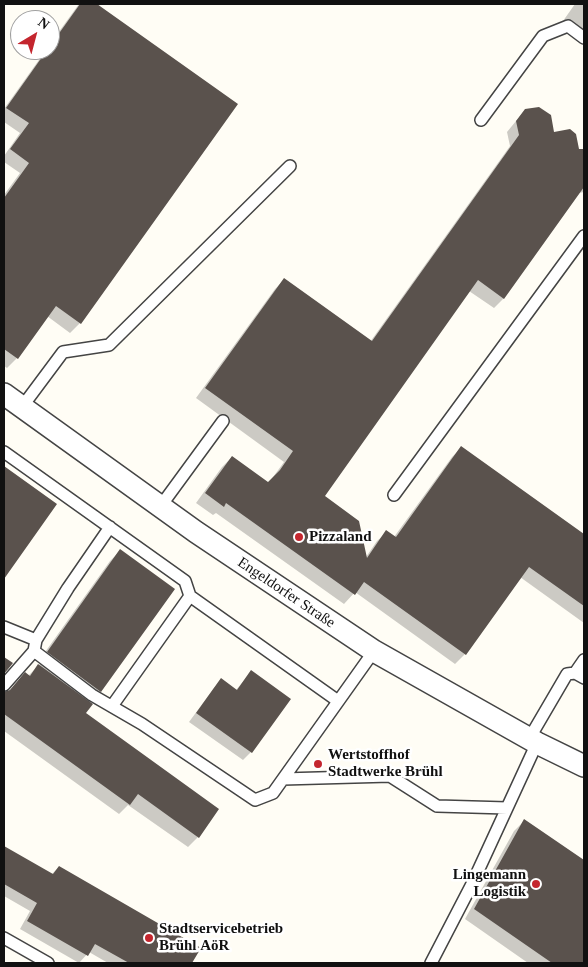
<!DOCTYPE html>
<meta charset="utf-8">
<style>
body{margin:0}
#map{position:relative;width:588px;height:967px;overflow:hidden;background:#fffdf5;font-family:"Times New Roman",serif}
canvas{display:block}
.frame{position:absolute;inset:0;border:5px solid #111;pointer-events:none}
.north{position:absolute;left:10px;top:10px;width:50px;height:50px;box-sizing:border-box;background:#fff;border:1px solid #a0a0a0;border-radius:50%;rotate:37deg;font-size:14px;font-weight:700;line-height:20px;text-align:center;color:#111}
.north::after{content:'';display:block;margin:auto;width:18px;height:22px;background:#c4262e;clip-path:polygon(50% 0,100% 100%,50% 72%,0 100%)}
</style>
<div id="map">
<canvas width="588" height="967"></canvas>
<div class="frame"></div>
<div class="north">N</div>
</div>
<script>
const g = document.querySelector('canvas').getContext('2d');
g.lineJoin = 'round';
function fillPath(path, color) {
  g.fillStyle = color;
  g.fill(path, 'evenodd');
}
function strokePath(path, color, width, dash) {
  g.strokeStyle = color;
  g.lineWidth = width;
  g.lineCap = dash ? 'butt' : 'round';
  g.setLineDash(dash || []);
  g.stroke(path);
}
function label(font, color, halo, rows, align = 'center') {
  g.font = font + ' "Times New Roman",serif';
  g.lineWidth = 5;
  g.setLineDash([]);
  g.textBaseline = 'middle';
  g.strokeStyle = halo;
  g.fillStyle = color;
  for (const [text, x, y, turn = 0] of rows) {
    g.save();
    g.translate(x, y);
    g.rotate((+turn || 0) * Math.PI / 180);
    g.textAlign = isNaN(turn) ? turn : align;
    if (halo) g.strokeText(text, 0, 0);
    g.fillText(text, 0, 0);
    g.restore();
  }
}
fillPath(new Path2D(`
 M 79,4 L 95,4 L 236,104 L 80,323 L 70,333 L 47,316 L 17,358 L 7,368 L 4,366 L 4,195 L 20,173 L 4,162 L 4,156 L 20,133 L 4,122 L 4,109 L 46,50 L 50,50 L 50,44 Z
 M 575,4 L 584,4 L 584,37 L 563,21 Z
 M 525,110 L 578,152 L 584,150 L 584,192 L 579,193 L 503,299 L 494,308 L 469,291 L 323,496 L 366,557 L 377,541 L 387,532 L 394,537 L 452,457 L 461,448 L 584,535 L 584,623 L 520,577 L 465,654 L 455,664 L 355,592 L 344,604 L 216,513 L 213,515 L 196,503 L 222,467 L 232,457 L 268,484 L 284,462 L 196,398 L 275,289 L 284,280 L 370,342 L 510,146 L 507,132 Z
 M 4,468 L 55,504 L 4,577 Z
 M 120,551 L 101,691 L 89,703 L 84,714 L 198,837 L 188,847 L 128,805 L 119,814 L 4,731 L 4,693 L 8,692 L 15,684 L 28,676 L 40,664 L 38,662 L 110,561 Z
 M 252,671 L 251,752 L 243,760 L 189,722 L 214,688 L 221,680 L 236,690 Z
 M 524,821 L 584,862 L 584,963 L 528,963 L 465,919 L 514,831 Z
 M 4,847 L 51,875 L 59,867 L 199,948 L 191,963 L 108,963 L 89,952 L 79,963 L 20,929 L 30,911 L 4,896 Z`), '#0003');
fillPath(new Path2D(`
 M 80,4 L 97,4 L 238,104 L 81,324 L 56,306 L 18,359 L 4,349 L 4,198 L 29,163 L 10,149 L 29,123 L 6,108 L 47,50 L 50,50 L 50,46 Z
 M 539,107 L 551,115 L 554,132 L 570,129 L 576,134 L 579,149 L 584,149 L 584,187 L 504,299 L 478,280 L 325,496 L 359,521 L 367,558 L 386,530 L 396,537 L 461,446 L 584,534 L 584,606 L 529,567 L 466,655 L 364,582 L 355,595 L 226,503 L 224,507 L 205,493 L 232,456 L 268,482 L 280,470 L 293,451 L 205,388 L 284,278 L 372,341 L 519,135 L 516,121 L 525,109 Z
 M 4,466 L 57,504 L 4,579 Z
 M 120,549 L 175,589 L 101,692 L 47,652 Z
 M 4,657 L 13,663 L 4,674 Z
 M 38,664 L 93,704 L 86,713 L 219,809 L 199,838 L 138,794 L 130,805 L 4,714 L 4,692 L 10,690 L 25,672 L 30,676 Z
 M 251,670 L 291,699 L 252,753 L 196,713 L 221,678 L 237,690 Z
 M 524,819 L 584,860 L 584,963 L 552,963 L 474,909 Z
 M 4,846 L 53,874 L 59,866 L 201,948 L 192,963 L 129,963 L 95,944 L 88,956 L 27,921 L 37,903 L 4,884 Z`), '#5a524d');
const service = new Path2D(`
 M 481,120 L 543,36 L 568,26 L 584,38
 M 22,407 L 63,352 L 109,345 L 290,166
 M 4,452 L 185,581 L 190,596
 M 394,495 L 584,236
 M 160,507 L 223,421
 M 110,527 L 68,588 L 36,640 L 34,651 L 92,695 L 142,724 L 255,800 L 273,793 L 374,651
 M 4,627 L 36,640
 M 575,673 L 584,660
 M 4,685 L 34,651
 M 112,706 L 190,596 L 338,701
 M 529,739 L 567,674 L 575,673 L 584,678
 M 283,779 L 390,776 L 437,806 L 507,808
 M 4,938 L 48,963
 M 431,963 L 472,884 L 537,743`);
const minor = new Path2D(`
 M 4,394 L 196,532 L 374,651 L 537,743 L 584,766`);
strokePath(service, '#444', 14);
strokePath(minor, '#444', 24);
strokePath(service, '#fff', 11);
strokePath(minor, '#fff', 21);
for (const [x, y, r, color] of [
 [299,537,5,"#c4262e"],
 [318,764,5,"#c4262e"],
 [536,884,5,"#c4262e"],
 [149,938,5,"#c4262e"]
]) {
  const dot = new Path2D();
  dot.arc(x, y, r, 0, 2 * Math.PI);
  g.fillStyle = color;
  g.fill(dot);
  strokePath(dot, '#fff', 2);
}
label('bold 15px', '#111', '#fff', [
 ["Pizzaland",309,537],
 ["Wertstoffhof",328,755],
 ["Stadtwerke Brühl",328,772],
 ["Lingemann",526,875,"right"],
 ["Logistik",526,892,"right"],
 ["Stadtservicebetrieb",159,929],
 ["Brühl AöR",159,946]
], 'left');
label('15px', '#111', '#fff', [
 ["Engeldorfer Straße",286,593,34]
]);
</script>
